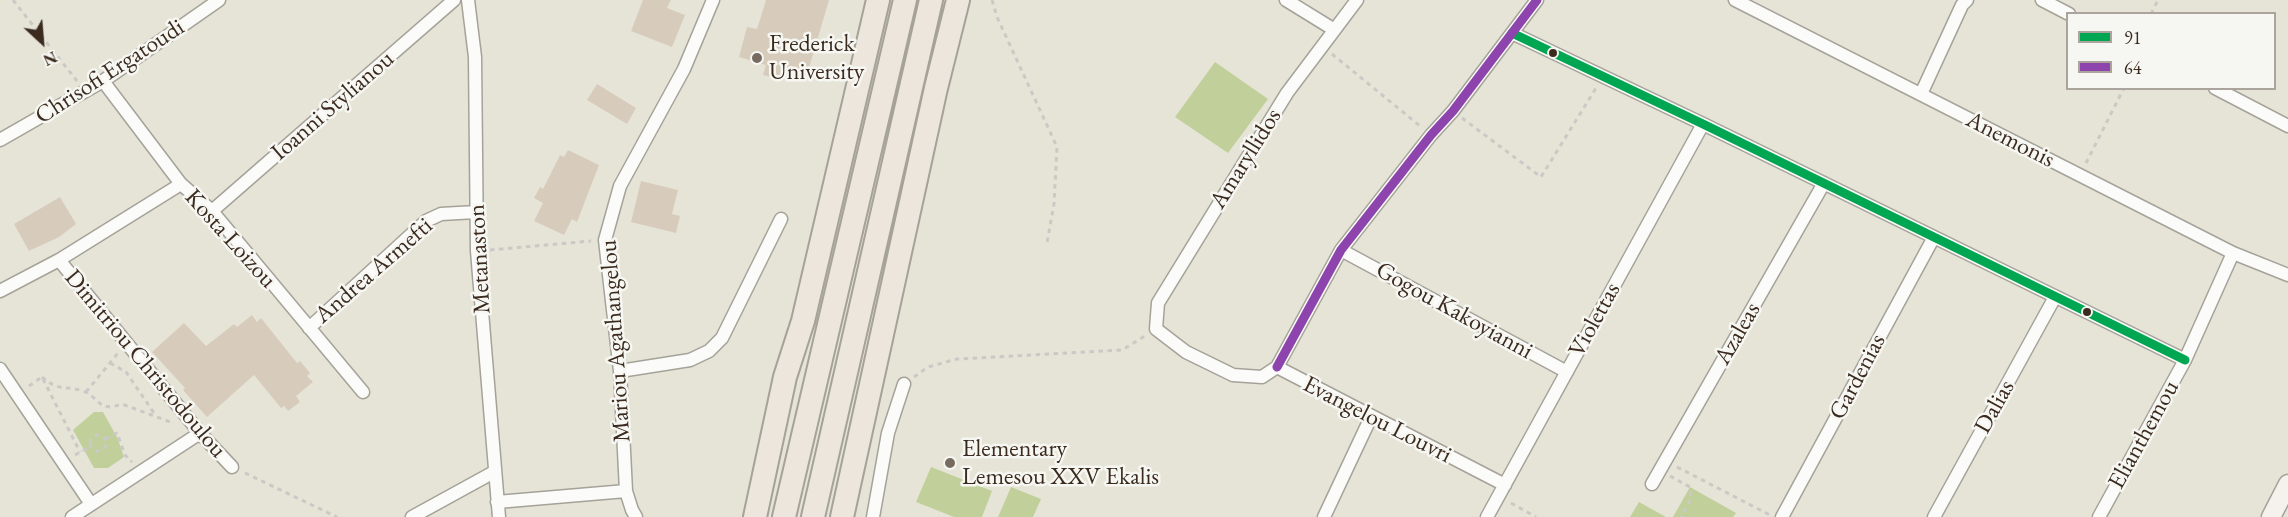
<!DOCTYPE html>
<style>
body{margin:0}
#map{position:relative;width:2288px;height:517px;overflow:hidden;background:#e6e4d7;font-family:"EB Garamond",serif}
canvas{display:block}
.legend{position:absolute;left:2066px;top:12px;width:210px;height:78px;box-sizing:border-box;background:#f6f6f2;border:2px solid #aba49d;margin:0;padding:8px 10px;list-style:none;font-size:18px;color:#3b2a1e}
.legend li{display:flex;align-items:center;gap:12px;height:30px}
.legend b{width:30px;border:2px solid #aba49d}
.north{position:absolute;left:12px;top:12px;width:60px;height:60px;-webkit-text-stroke:4px #f6f6f2;paint-order:stroke;rotate:154deg;font-size:16px;font-weight:700;line-height:24px;text-align:center;color:#3b2a1e}
.north::after{content:'';display:block;margin:auto;width:21px;height:27px;background:#3b2a1e;clip-path:polygon(50% 0,100% 100%,50% 72%,0 100%)}
</style>
<div id="map">
<canvas width="2288" height="517"></canvas>
<ul class="legend">
<li><b style="height:8px;background:#00a651"></b>91</li>
<li><b style="height:8px;background:#8e44ad"></b>64</li>
</ul>
<div class="north">N</div>
</div>
<script>
const g = document.querySelector('canvas').getContext('2d');
g.lineJoin = 'round';
function fillPath(path, color) {
  g.fillStyle = color;
  g.fill(path, 'evenodd');
}
function strokePath(path, color, width, dash) {
  g.strokeStyle = color;
  g.lineWidth = width;
  g.lineCap = dash ? 'butt' : 'round';
  g.setLineDash(dash || []);
  g.stroke(path);
}
function label(font, color, halo, rows, align = 'center') {
  g.font = font + ' "EB Garamond",serif';
  g.lineWidth = 5;
  g.setLineDash([]);
  g.textBaseline = 'middle';
  g.strokeStyle = halo;
  g.fillStyle = color;
  for (const [text, x, y, turn = 0] of rows) {
    g.save();
    g.translate(x, y);
    g.rotate((+turn || 0) * Math.PI / 180);
    g.textAlign = isNaN(turn) ? turn : align;
    if (halo) g.strokeText(text, 0, 0);
    g.fillText(text, 0, 0);
    g.restore();
  }
}
fillPath(new Path2D(`
 M 1215,62 L 1268,99 L 1228,153 L 1175,117 Z
 M 94,412 L 103,412 L 118,439 L 124,457 L 108,468 L 94,468 L 73,430 Z
 M 931,467 L 992,491 L 982,517 L 954,517 L 916,502 Z
 M 1011,487 L 1041,499 L 1033,517 L 998,517 Z
 M 1690,487 L 1736,513 L 1733,517 L 1673,517 Z
 M 1639,502 L 1666,517 L 1630,517 Z`), '#c1d09a');
fillPath(new Path2D(`
 M 643,0 L 671,0 L 667,8 L 685,15 L 672,47 L 631,31 Z
 M 766,0 L 829,0 L 807,75 L 787,70 L 784,80 L 763,75 L 766,65 L 739,57 L 747,27 L 757,29 Z
 M 597,84 L 636,108 L 627,124 L 587,100 Z
 M 568,150 L 599,165 L 577,222 L 572,219 L 564,235 L 534,221 L 543,203 L 534,198 L 540,187 L 543,189 L 560,155 L 564,157 Z
 M 641,181 L 678,190 L 672,214 L 680,216 L 676,233 L 631,222 Z
 M 60,197 L 76,224 L 59,237 L 29,251 L 14,224 Z
 M 252,315 L 257,322 L 261,318 L 297,363 L 300,361 L 310,373 L 307,376 L 313,382 L 296,396 L 300,402 L 288,411 L 284,406 L 281,408 L 254,375 L 207,417 L 183,390 L 185,388 L 152,352 L 184,323 L 206,346 L 234,324 L 237,327 Z`), '#d7ccbc');
const street = new Path2D(`
 M 468,0 L 475,57 L 477,251 L 499,517
 M 1286,0 L 1333,29
 M 1357,0 L 1287,93 L 1158,303 L 1156,329 L 1186,352 L 1233,375 L 1262,377 L 1277,367 L 1505,485
 M 1735,0 L 2233,253 L 2288,275
 M 2042,0 L 2069,14
 M 1512,33 L 1703,124 L 2185,360
 M 103,81 L 181,184 L 212,211 L 363,392
 M 2215,88 L 2288,126
 M 1921,94 L 1962,5 L 1967,0
 M 0,140 L 103,81 L 219,0
 M 212,211 L 454,0
 M 1341,250 L 1567,372
 M 59,260 L 200,433 L 232,467
 M 0,291 L 59,260 L 181,184
 M 309,328 L 426,221 L 441,214 L 476,212
 M 1277,367 L 1341,250 L 1431,135 L 1453,111 L 1537,0
 M 0,369 L 91,504
 M 620,371 L 690,360 L 709,351 L 722,338 L 781,219
 M 1652,484 L 1824,183
 M 497,502 L 626,491
 M 72,517 L 200,433
 M 412,517 L 494,472
 M 636,517 L 632,510 L 626,491 L 620,371 L 605,240 L 620,186 L 684,69 L 713,0
 M 873,517 L 888,433 L 904,384
 M 1324,517 L 1371,417
 M 1487,517 L 1703,124
 M 1782,517 L 1934,237
 M 1934,517 L 2055,297
 M 2099,517 L 2185,360 L 2233,253`);
const secondary = new Path2D(`
 M 2271,517 L 2288,484`);
const highway = new Path2D(`
 M 755,517 L 785,377 L 803,321 L 878,0
 M 784,517 L 905,0
 M 813,517 L 931,0
 M 842,517 L 936,88 L 958,0`);
strokePath(street, '#a5a299', 15);
strokePath(secondary, '#a5a299', 21);
strokePath(highway, '#a5a299', 26);
strokePath(new Path2D(`
 M 13,0 L 77,81
 M 992,0 L 997,17 L 1057,147 L 1054,204 L 1047,243
 M 2151,14 L 2158,0
 M 1332,54 L 1420,126
 M 1462,118 L 1541,177 L 1596,88
 M 2086,163 L 2124,88
 M 490,250 L 591,241
 M 110,363 L 126,372 L 156,416
 M 42,377 C 59,392 65,385 83,391 C 100,397 97,413 122,404 L 173,423
 M 914,377 L 928,367 L 957,359 L 1122,350 L 1145,336
 M 43,379 L 80,452
 M 29,386 L 42,377
 M 86,392 L 119,352
 M90 443a8 8 0 1 1 16 0a8 8 0 1 1-16 0Z
 M 105,439 L 117,433 L 125,455 L 132,462
 M 75,455 L 91,446
 M 1677,467 L 1770,515
 M 245,473 L 337,517
 M 1670,476 L 1690,487 L 1691,498 L 1681,517
 M 1511,503 L 1536,517`), '#cac9c5', 3, [4.5, 4.5]);
strokePath(street, '#fbfbf9', 12);
strokePath(secondary, '#f5f2ee', 18);
strokePath(highway, '#ede6dd', 22);
strokePath(new Path2D(`
 M 1512,33 L 1703,124 L 2185,360`), '#00a651', 9);
strokePath(new Path2D(`
 M 1277,367 L 1341,250 L 1431,135 L 1453,111 L 1537,0`), '#8e44ad', 9);
for (const [x, y, r, color] of [
 [1553,53,5,"#3b2a1e"],
 [757,58,6,"#776b5f"],
 [2087,312,5,"#3b2a1e"],
 [950,463,6,"#776b5f"]
]) {
  const dot = new Path2D();
  dot.arc(x, y, r, 0, 2 * Math.PI);
  g.fillStyle = color;
  g.fill(dot);
  strokePath(dot, '#f6f6f2', 2);
}
label('24px', '#3b2a1e', '#f6f6f2', [
 ["Frederick",769,44],
 ["University",769,72],
 ["Elementary",962,449],
 ["Lemesou XXV Ekalis",962,477]
], 'left');
label('24px', '#3b2a1e', '#f6f6f2', [
 ["Chrisofi Ergatoudi",110,72,-33],
 ["Ioanni Stylianou",333,106,-41],
 ["Anemonis",2010,140,27],
 ["Amaryllidos",1246,159,-58],
 ["Kosta Loizou",230,239,48],
 ["Metanaston",480,259,-93],
 ["Andrea Armefti",374,271,-41],
 ["Gogou Kakoyianni",1454,311,29],
 ["Violettas",1595,320,-61],
 ["Azaleas",1738,334,-60],
 ["Mariou Agathangelou",616,341,-94],
 ["Dimitriou Christodoulou",145,364,50],
 ["Gardenias",1858,377,-62],
 ["Dalias",1995,407,-61],
 ["Evangelou Louvri",1377,420,27],
 ["Elianthemou",2144,435,-61]
]);
</script>
